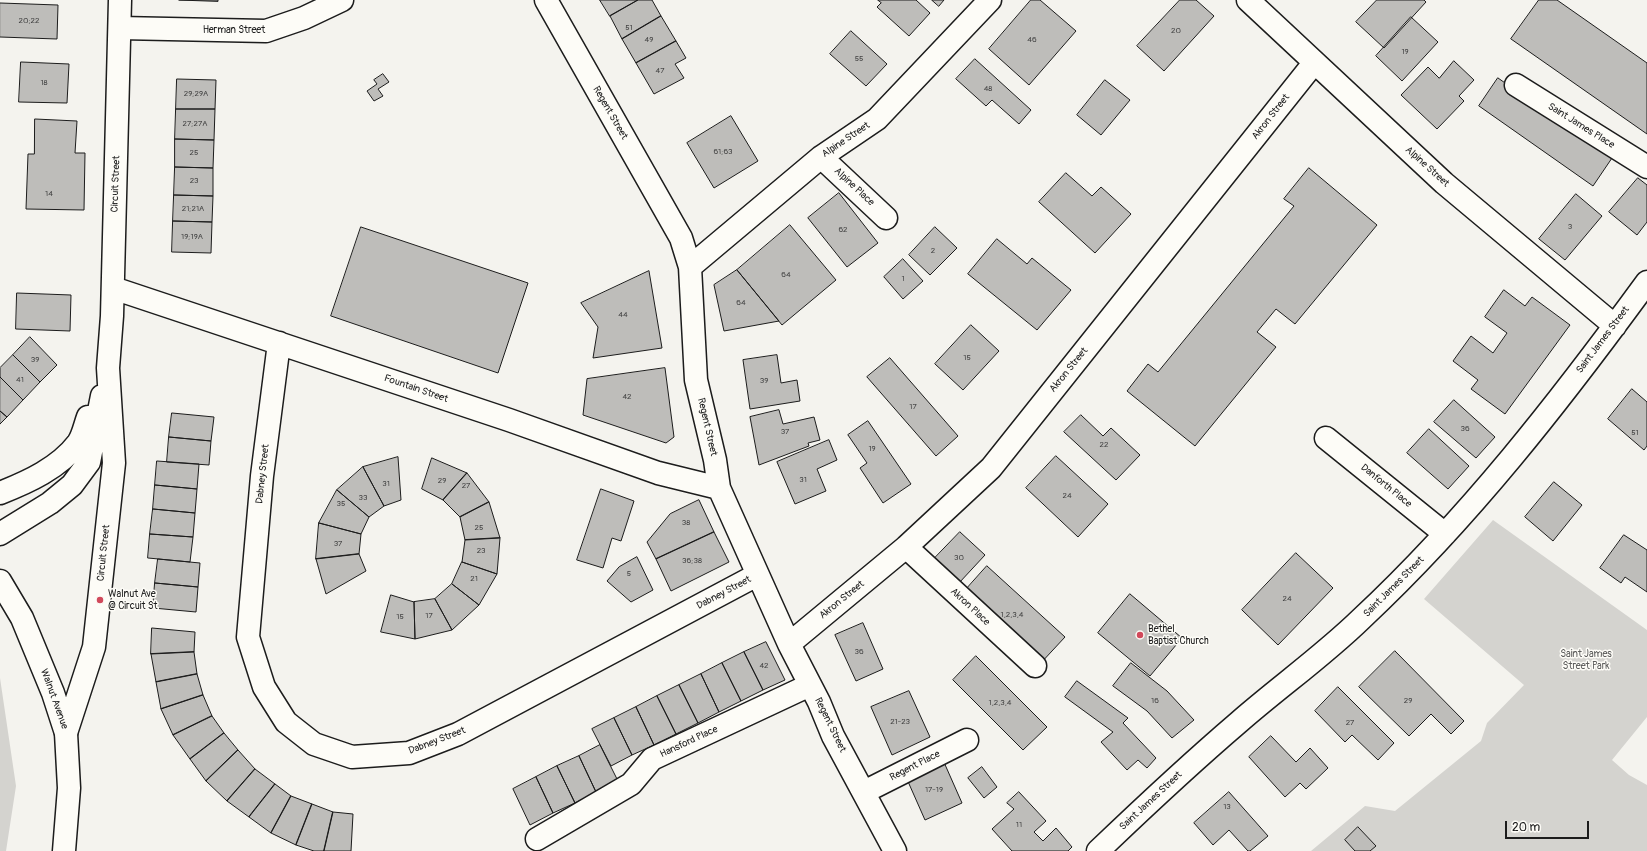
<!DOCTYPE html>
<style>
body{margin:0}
#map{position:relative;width:1647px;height:851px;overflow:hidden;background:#f4f3ee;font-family:Pangolin,sans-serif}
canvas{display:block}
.scale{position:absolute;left:1505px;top:821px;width:84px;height:18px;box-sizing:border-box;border:2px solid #1c1c1c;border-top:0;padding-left:5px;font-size:12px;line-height:14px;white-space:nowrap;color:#1c1c1c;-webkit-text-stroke:3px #fdfcf7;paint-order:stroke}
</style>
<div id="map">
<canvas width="1647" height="851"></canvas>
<div class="scale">20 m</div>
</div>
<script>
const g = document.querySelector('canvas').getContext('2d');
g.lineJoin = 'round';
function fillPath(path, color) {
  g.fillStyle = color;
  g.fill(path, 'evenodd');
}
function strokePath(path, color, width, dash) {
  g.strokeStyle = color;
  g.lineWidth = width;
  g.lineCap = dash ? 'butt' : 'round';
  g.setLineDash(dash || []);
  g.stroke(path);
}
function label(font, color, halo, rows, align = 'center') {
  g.font = font + ' Pangolin,sans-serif';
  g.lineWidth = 3;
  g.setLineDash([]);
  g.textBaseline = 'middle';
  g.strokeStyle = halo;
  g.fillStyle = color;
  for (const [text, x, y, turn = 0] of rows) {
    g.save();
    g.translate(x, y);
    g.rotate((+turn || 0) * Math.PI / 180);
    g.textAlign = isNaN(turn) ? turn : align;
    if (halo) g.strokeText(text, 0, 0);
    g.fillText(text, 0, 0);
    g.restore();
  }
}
fillPath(new Path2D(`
 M 1493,520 L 1647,630 L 1647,717 L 1612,760 L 1629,775 L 1647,785 L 1647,851 L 1311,851 L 1365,806 L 1395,811 L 1481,741 L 1487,723 L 1524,685 L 1424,599 Z
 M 0,678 L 16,786 L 6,851 L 0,851 Z`), '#d4d3cf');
const building = new Path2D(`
 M 179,0 L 218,0 L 218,1 Z
 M 600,0 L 638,0 L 610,16 Z
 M 638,0 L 652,0 L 661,16 L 622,39 L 610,16 Z
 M 878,0 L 916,0 L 930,13 L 909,36 L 877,7 L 881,3 Z
 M 932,0 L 944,0 L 939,6 Z
 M 1031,0 L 1040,0 L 1076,31 L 1029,85 L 989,49 Z
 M 1180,0 L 1196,0 L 1214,16 L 1164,71 L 1137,46 Z
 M 1377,0 L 1424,0 L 1426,2 L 1384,48 L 1356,22 Z
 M 1539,0 L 1557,0 L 1647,63 L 1647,134 L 1511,39 Z
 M 0,3 L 58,5 L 57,39 L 0,37 Z
 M 661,16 L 676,41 L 636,63 L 622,39 Z
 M 1411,17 L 1438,42 L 1402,81 L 1376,56 Z
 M 851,31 L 887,64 L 866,86 L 830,54 Z
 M 676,41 L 686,58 L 675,64 L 684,78 L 654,94 L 636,63 Z
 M 975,59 L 1031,110 L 1019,124 L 992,100 L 986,106 L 956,79 Z
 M 1454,61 L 1474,80 L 1459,96 L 1464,101 L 1437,129 L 1401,95 L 1428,67 L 1439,78 Z
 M 21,62 L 69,64 L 67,103 L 19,102 Z
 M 383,74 L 389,82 L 378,89 L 383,96 L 374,101 L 367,91 L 377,84 L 374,80 Z
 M 1498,78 L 1612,158 L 1593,186 L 1479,106 Z
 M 177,79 L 216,80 L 215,109 L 176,109 Z
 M 1105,80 L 1130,100 L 1101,135 L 1077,115 Z
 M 176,109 L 215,109 L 214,140 L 175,139 Z
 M 731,116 L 758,161 L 714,188 L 687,143 Z
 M 35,119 L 77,121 L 75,153 L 85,153 L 84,210 L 26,209 L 28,154 L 34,154 Z
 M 175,139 L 214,140 L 213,168 L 175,167 Z
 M 175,167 L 213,168 L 213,196 L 174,195 Z
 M 1309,168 L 1377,225 L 1295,324 L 1276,309 L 1257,332 L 1276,347 L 1195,446 L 1127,391 L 1148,364 L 1158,372 L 1294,206 L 1284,199 Z
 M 1066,173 L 1092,196 L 1101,187 L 1131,214 L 1095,253 L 1039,202 Z
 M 1638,178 L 1647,185 L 1647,222 L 1637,235 L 1609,212 Z
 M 839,193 L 878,243 L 847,267 L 808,218 Z
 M 1576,194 L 1602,216 L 1565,260 L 1539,239 Z
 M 174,195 L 213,196 L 212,222 L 173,221 Z
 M 173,221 L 212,222 L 211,253 L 172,252 Z
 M 790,225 L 836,280 L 782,325 L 737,270 Z
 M 361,227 L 528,283 L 498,373 L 331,316 Z
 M 935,227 L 957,248 L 930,275 L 909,255 Z
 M 997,239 L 1027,264 L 1032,258 L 1071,290 L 1037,330 L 968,274 Z
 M 903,259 L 923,281 L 903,299 L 884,277 Z
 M 737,270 L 779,321 L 724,331 L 714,285 Z
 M 649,271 L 662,348 L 593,358 L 598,327 L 581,303 Z
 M 1504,290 L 1525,306 L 1532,297 L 1570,325 L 1505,414 L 1471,389 L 1478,380 L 1453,361 L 1471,336 L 1493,353 L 1507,333 L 1485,317 Z
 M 17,293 L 71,295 L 70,331 L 16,329 Z
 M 971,325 L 999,351 L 963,390 L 935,364 Z
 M 30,337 L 57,365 L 40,382 L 13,355 Z
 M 13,355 L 40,382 L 23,400 L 0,377 L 0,368 Z
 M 777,355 L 781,383 L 797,380 L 800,401 L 750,409 L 743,360 Z
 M 890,358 L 958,436 L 936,456 L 867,377 Z
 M 665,368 L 674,437 L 666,443 L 583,415 L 587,379 Z
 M 0,377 L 23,400 L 7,417 L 0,411 Z
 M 1632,389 L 1647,402 L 1647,446 L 1644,450 L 1608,419 Z
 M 1454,400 L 1495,437 L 1476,458 L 1434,422 Z
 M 779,410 L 783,424 L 814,417 L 820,440 L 808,443 L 809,446 L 759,465 L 750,417 Z
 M 0,411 L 7,417 L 0,424 Z
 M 172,413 L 214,417 L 211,441 L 169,437 Z
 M 1081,415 L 1103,436 L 1111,428 L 1140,455 L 1116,480 L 1064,432 Z
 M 868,421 L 911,484 L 883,503 L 860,468 L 867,463 L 848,435 Z
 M 1429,429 L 1469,466 L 1448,489 L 1407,453 Z
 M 169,437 L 211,441 L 209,465 L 167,462 Z
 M 829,440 L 837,460 L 817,469 L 826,491 L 795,504 L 777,462 Z
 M 1056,456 L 1108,504 L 1078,537 L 1026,488 Z
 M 398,457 L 401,500 L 384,506 L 363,467 Z
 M 432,458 L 467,473 L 443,500 L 422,489 Z
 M 157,461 L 199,464 L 197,489 L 155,485 Z
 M 363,467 L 384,506 L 369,517 L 337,490 Z
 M 467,473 L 489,502 L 460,517 L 443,500 Z
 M 1554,482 L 1582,505 L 1553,541 L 1525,517 Z
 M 155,485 L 197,489 L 195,513 L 153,509 Z
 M 601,489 L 634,501 L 621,541 L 612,538 L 603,568 L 577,560 Z
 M 337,490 L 369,517 L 361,534 L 319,523 Z
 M 699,500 L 714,532 L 656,559 L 647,542 L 670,514 Z
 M 489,502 L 500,538 L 465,540 L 460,517 Z
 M 153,509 L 195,513 L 193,537 L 150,534 Z
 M 319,523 L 361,534 L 359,554 L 316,559 Z
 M 714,532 L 729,562 L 671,591 L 656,559 Z
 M 960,532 L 985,555 L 959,583 L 933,560 Z
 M 150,534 L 193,537 L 190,562 L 148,558 Z
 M 1624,535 L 1647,550 L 1647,592 L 1625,577 L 1621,583 L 1600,568 Z
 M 500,538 L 497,574 L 462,562 L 465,540 Z
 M 1296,553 L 1333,588 L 1278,645 L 1242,610 Z
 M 359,554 L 366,571 L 326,594 L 316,559 Z
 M 637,557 L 653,590 L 631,602 L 607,581 L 619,567 Z
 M 158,559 L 200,563 L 198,587 L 155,583 Z
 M 462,562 L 497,574 L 479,605 L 452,584 Z
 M 987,566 L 1065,637 L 1039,665 L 962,594 Z
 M 155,583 L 198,587 L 196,612 L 153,608 Z
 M 452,584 L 479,605 L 452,630 L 435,599 Z
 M 1130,594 L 1182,638 L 1150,676 L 1098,633 Z
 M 391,595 L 414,602 L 415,639 L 381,632 Z
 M 435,599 L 452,630 L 415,639 L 414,602 Z
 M 863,623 L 883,669 L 856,681 L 835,635 Z
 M 152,628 L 195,632 L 194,652 L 151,654 Z
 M 766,642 L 785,680 L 763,690 L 744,652 Z
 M 1395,651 L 1464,721 L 1451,734 L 1431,714 L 1409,736 L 1359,687 Z
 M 194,652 L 197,674 L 156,682 L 151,654 Z
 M 744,652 L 763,690 L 741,701 L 722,663 Z
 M 976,656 L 1047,727 L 1023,750 L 953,680 Z
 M 722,663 L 741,701 L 719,712 L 701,674 Z
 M 1131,663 L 1167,691 L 1194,720 L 1172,738 L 1147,711 L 1113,686 Z
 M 197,674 L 203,695 L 161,709 L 156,682 Z
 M 701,674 L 719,712 L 698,723 L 679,685 Z
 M 1077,681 L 1128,718 L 1123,723 L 1156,758 L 1147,768 L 1138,760 L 1127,770 L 1101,742 L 1113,732 L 1065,697 Z
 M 679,685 L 698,723 L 676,734 L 657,696 Z
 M 1338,687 L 1394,743 L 1378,760 L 1352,735 L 1345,742 L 1315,711 Z
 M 909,691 L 930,737 L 892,755 L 871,707 Z
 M 203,695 L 212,716 L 173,735 L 161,709 Z
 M 657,696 L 676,734 L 654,745 L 636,707 Z
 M 636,707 L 654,745 L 632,755 L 614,718 Z
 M 212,716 L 224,733 L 190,759 L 173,735 Z
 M 614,718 L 632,755 L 611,766 L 592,729 Z
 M 224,733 L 238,750 L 206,781 L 190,759 Z
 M 1271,736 L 1296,762 L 1310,748 L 1328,768 L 1306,789 L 1300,783 L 1285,797 L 1249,757 Z
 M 600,745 L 618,781 L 596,792 L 579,756 Z
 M 238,750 L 255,769 L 227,801 L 206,781 Z
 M 579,756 L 596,792 L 575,803 L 557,766 Z
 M 943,760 L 962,803 L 925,820 L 906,777 Z
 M 557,766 L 575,803 L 553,813 L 536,777 Z
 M 982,767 L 997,787 L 984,798 L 968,778 Z
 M 255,769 L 275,784 L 249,817 L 227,801 Z
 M 536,777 L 553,813 L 530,825 L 513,789 Z
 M 275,784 L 291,796 L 271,833 L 249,817 Z
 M 1019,792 L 1046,821 L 1034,832 L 1043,841 L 1056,828 L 1072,847 L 1068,851 L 1012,851 L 992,829 L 1014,809 L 1007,803 Z
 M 1229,792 L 1268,836 L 1250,851 L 1248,851 L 1229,830 L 1213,845 L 1194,823 Z
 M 291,796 L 312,804 L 296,845 L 271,833 Z
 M 312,804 L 333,812 L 324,851 L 314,851 L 296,845 Z
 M 333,812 L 353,814 L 351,851 L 324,851 Z
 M 1358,827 L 1376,846 L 1370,851 L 1355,851 L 1345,840 Z`);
fillPath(building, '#bebdba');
strokePath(building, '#1c1c1c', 1);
const street = new Path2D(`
 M 546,0 L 681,238 L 690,267 L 696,380 L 715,460 L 719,488 L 789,644 L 819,702 L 833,736 L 895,851
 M 1248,0 L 1444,183 L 1615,326
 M 120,28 L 266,31 L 304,18 L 342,0
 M 1516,85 L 1647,167
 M 821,157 L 886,218
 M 690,267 L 821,157 L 877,119 L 990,0
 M 113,288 L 509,420 L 658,473 L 719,488
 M 279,343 L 262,476 L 248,637 L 264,687 L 286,722 L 314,744 L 352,757 L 409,753 L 458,734 L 757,575
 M 1326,438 L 1445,534
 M 0,493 C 28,482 59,468 78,443 C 83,436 85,425 88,417
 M 0,534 L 50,503 L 72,485 L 89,462 L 102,396
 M 906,547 L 1035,666
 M 789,644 L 906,547 L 991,468 L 1314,63
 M 66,733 L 94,647 L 114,463 L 108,368 L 112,316 L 120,0
 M 864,792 L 967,740
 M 537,839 L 631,784 L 652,759 L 810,685
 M 1098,851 C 1144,807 1191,763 1239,722 C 1279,687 1323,656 1361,619 C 1469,518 1560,401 1647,282`);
const secondary = new Path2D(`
 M 0,581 L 22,618 L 53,693 L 66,733 L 69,788 L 64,851`);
strokePath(street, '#1c1c1c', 25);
strokePath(secondary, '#1c1c1c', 25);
strokePath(street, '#fdfcf7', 22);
strokePath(secondary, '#fdfcf7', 22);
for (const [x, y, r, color] of [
 [100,600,4,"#d1495b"],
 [1140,635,4,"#d1495b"]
]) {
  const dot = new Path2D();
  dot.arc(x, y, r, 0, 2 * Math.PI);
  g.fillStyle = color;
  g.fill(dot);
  strokePath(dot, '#fdfcf7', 1.5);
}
label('8px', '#444', null, [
 ["20;22",29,21],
 ["51",629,28],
 ["20",1176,31],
 ["49",649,40],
 ["46",1032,40],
 ["19",1405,52],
 ["55",859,59],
 ["47",660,71],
 ["18",44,83],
 ["48",988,89],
 ["29;29A",196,94],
 ["27;27A",195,124],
 ["61;63",723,152],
 ["25",194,153],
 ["23",194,181],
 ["14",49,194],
 ["21;21A",193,209],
 ["3",1570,227],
 ["62",843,230],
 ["19;19A",192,237],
 ["2",933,251],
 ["64",786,275],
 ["1",903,279],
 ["64",741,303],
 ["44",623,315],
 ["15",967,358],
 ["39",35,360],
 ["41",20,380],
 ["39",764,381],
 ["42",627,397],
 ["17",913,407],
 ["36",1465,429],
 ["37",785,432],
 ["51",1635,433],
 ["22",1104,445],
 ["19",872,449],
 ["31",803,480],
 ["29",442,481],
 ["31",386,484],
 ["27",466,486],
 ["24",1067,496],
 ["33",363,498],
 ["35",341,504],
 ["38",686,523],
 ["25",479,528],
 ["37",338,544],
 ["23",481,551],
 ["30",959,558],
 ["36;38",692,561],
 ["5",629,574],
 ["21",474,579],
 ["24",1287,599],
 ["1,2,3,4",1012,615],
 ["17",429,616],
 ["15",400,617],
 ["36",859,652],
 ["42",764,666],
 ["16",1155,701],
 ["29",1408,701],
 ["1,2,3,4",1000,703],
 ["21-23",900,722],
 ["27",1350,723],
 ["17-19",934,790],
 ["13",1227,807],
 ["11",1019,825]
]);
label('10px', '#1c1c1c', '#fdfcf7', [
 ["Herman Street",234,30],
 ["Regent Street",610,113,60],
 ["Akron Street",1271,117,-52],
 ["Saint James Place",1581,126,32],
 ["Alpine Street",846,140,-34],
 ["Alpine Street",1427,167,42],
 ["Circuit Street",116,184,-88],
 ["Alpine Place",854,187,43],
 ["Saint James Street",1603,340,-53],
 ["Akron Street",1069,370,-51],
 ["Fountain Street",416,389,19],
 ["Regent Street",707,427,77],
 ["Dabney Street",263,474,-84],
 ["Danforth Place",1386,486,39],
 ["Circuit Street",104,553,-84],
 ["Saint James Street",1394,587,-45],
 ["Dabney Street",724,593,-28],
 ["Akron Street",842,600,-39],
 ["Akron Place",970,607,43],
 ["Walnut Avenue",54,699,70],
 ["Regent Street",830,725,64],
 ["Dabney Street",437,741,-21],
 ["Hansford Place",689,742,-25],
 ["Regent Place",915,766,-27],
 ["Saint James Street",1151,801,-43]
]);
label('10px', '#1c1c1c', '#fdfcf7', [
 ["Walnut Ave",108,594],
 ["@ Circuit St",108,606],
 ["Bethel",1148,629],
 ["Baptist Church",1148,641]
], 'left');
label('10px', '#5c5c5b', '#fdfcf7', [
 ["Saint James",1586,654],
 ["Street Park",1586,666]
]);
</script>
